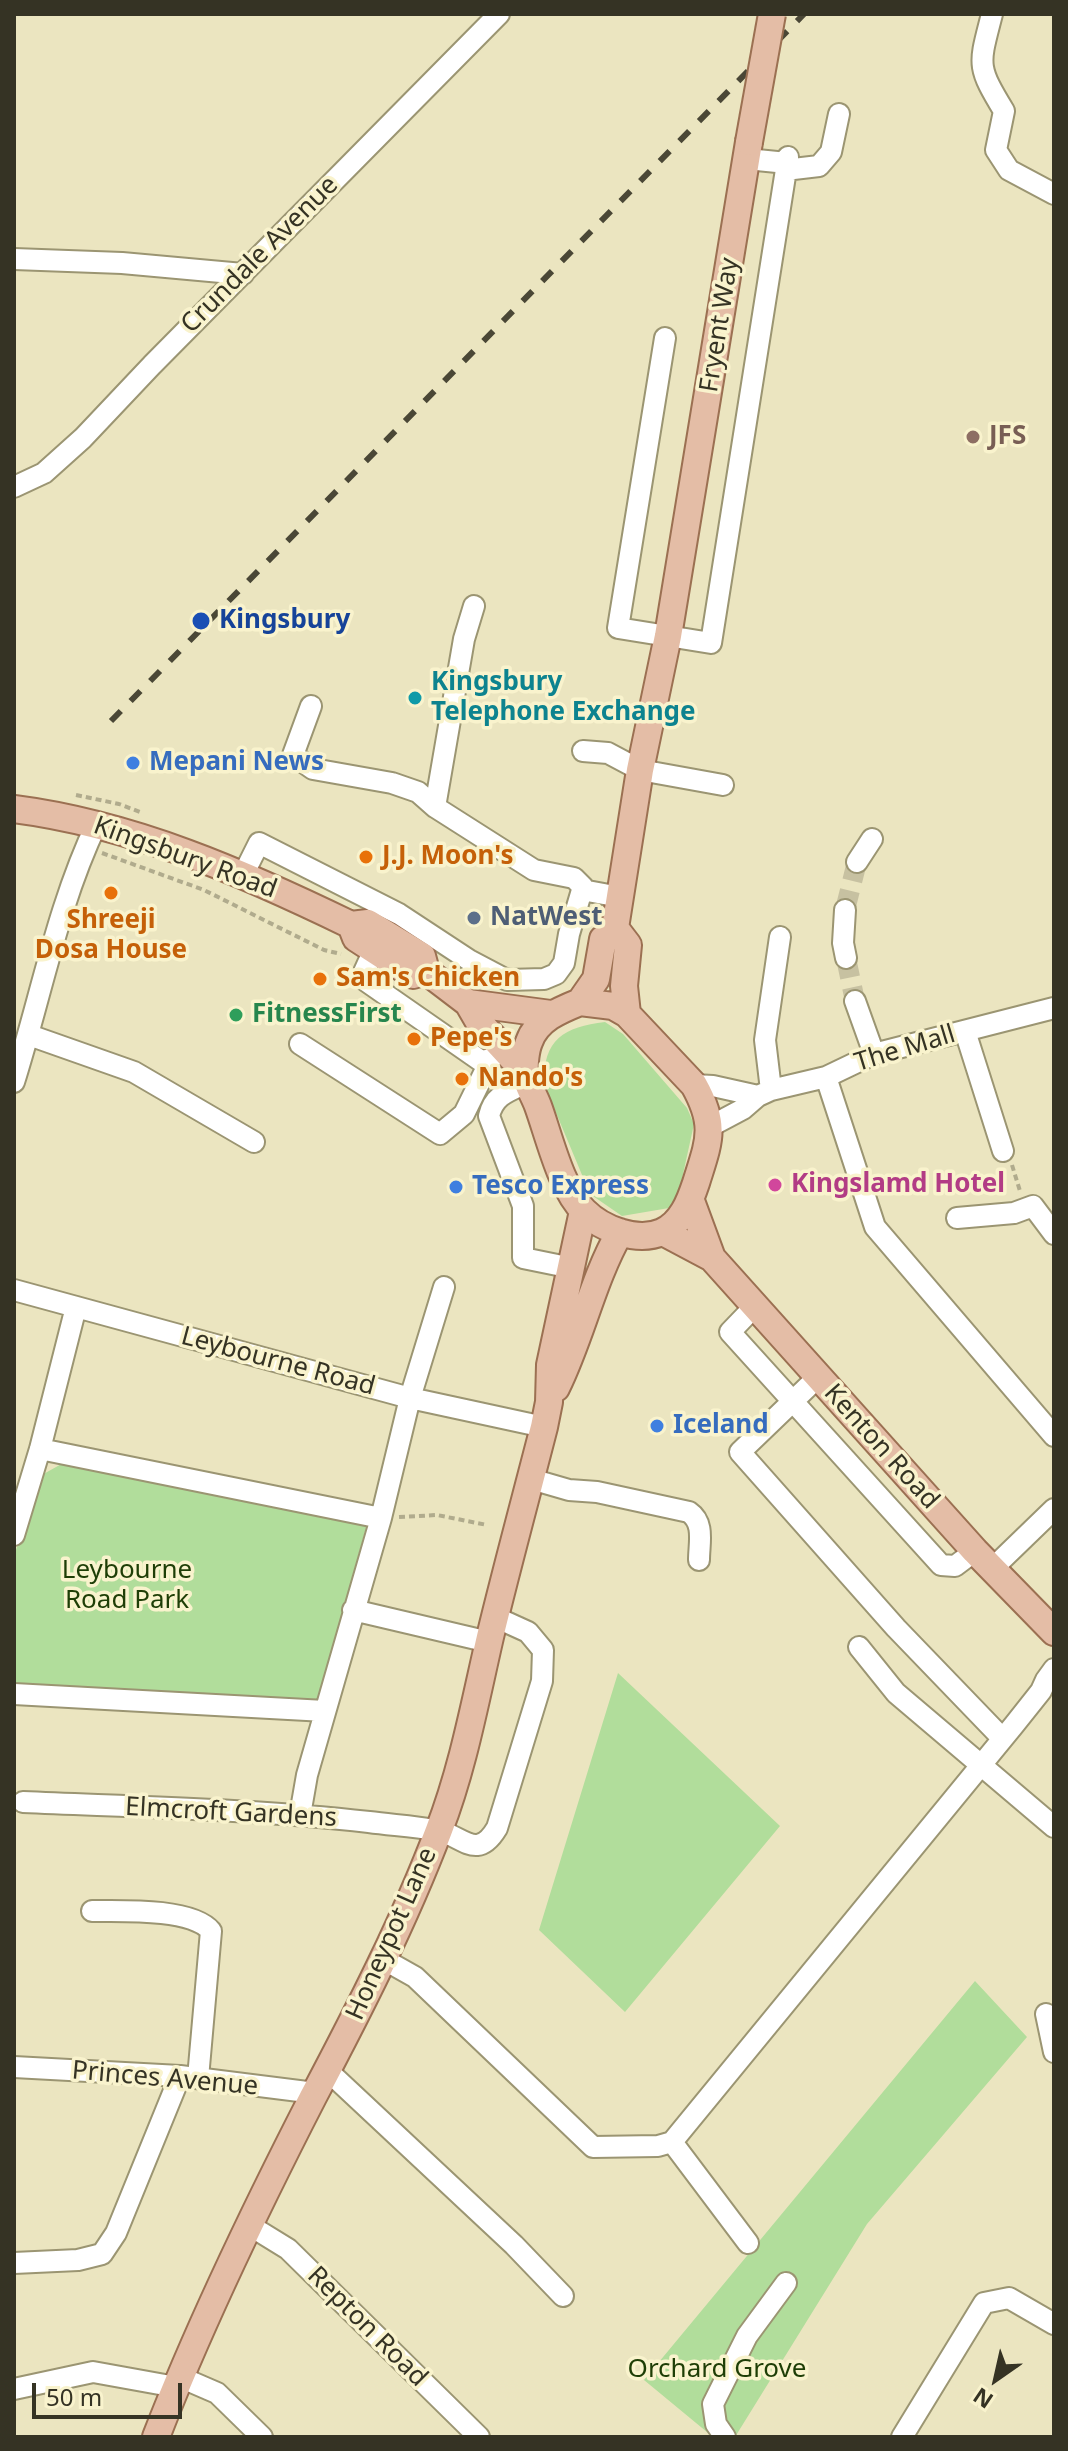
<!DOCTYPE html>
<style>
body{margin:0}
#map{position:relative;width:1068px;height:2451px;overflow:hidden;background:#ebe5c0;font-family:"Noto Sans",sans-serif}
canvas{display:block}
.frame{position:absolute;inset:0;border:16px solid #353324;pointer-events:none}
.north{position:absolute;left:956px;top:2339px;width:80px;height:80px;-webkit-text-stroke:6px #f9f3cd;paint-order:stroke;rotate:214deg;font-size:22px;font-weight:700;line-height:32px;text-align:center;color:#353324}
.north::after{content:'';display:block;margin:auto;width:28px;height:36px;background:#353324;clip-path:polygon(50% 0,100% 100%,50% 72%,0 100%)}
.scale{position:absolute;left:32px;top:2383px;width:150px;height:36px;box-sizing:border-box;border:4px solid #353324;border-top:0;padding-left:10px;font-size:24px;line-height:28px;white-space:nowrap;color:#353324;-webkit-text-stroke:6px #f9f3cd;paint-order:stroke}
</style>
<div id="map">
<canvas width="1068" height="2451"></canvas>
<div class="frame"></div>
<div class="north">N</div>
<div class="scale">50 m</div>
</div>
<script>
const g = document.querySelector('canvas').getContext('2d');
g.lineJoin = 'round';
function fillPath(path, color) {
  g.fillStyle = color;
  g.fill(path, 'evenodd');
}
function strokePath(path, color, width, dash) {
  g.strokeStyle = color;
  g.lineWidth = width;
  g.lineCap = dash ? 'butt' : 'round';
  g.setLineDash(dash || []);
  g.stroke(path);
}
function label(font, color, halo, rows, align = 'center') {
  g.font = font + ' "Noto Sans",sans-serif';
  g.lineWidth = 7;
  g.setLineDash([]);
  g.textBaseline = 'middle';
  g.strokeStyle = halo;
  g.fillStyle = color;
  for (const [text, x, y, turn = 0] of rows) {
    g.save();
    g.translate(x, y);
    g.rotate((+turn || 0) * Math.PI / 180);
    g.textAlign = isNaN(turn) ? turn : align;
    if (halo) g.strokeText(text, 0, 0);
    g.fillText(text, 0, 0);
    g.restore();
  }
}
fillPath(new Path2D(`
 M 605,1022 L 623,1034 L 687,1108 L 694,1124 L 678,1197 L 669,1208 L 622,1216 L 590,1194 L 544,1084 C 543,1039 564,1027 605,1022 Z
 M 65,1462 L 367,1524 L 317,1704 L 14,1689 L 14,1556 L 40,1476 Z
 M 618,1673 L 780,1826 L 625,2012 L 539,1930 Z
 M 975,1981 L 1027,2037 L 867,2224 L 735,2437 L 713,2437 L 644,2380 Z`), '#b1dd9b');
strokePath(new Path2D(`
 M 845,910 L 857,862
 M 846,958 L 855,1001`), '#c7c1a1', 20, [20, 10]);
const minor = new Path2D(`
 M 992,14 C 979,65 976,65 1004,111 L 996,150 L 1009,170 L 1054,194
 M 747,159 L 787,163
 M 785,170 L 819,166 L 831,152 L 839,114
 M 14,259 L 122,263 L 243,274
 M 665,338 L 618,628 L 711,643 L 788,157
 M 14,487 L 44,473 L 83,438 L 152,365 L 499,14
 M 311,706 L 293,755 L 313,769 L 392,783 L 418,792 L 435,807 L 534,870 L 574,878 L 583,887 L 582,890
 M 583,751 L 608,753 L 640,770 L 723,785
 M 435,807 L 464,639 L 474,606
 M 857,862 L 872,839
 M 243,875 L 259,843 L 399,914 L 469,960 L 507,980 L 544,979 L 556,974 L 564,963 L 569,934 L 582,890 L 620,897
 M 845,910 L 843,943 L 846,958
 M 374,950 L 364,972 L 366,981 L 481,1061 L 491,1059
 M 855,1001 L 874,1054
 M 965,1031 L 1003,1151
 M 29,1035 L 134,1072 L 254,1142
 M 300,1044 L 440,1134 L 464,1114 L 491,1059 L 504,1046
 M 826,1077 L 875,1227 L 1054,1436
 M 14,1082 C 41,996 58,904 97,823
 M 529,1082 C 510,1091 494,1094 489,1116 L 523,1206 L 523,1258 L 572,1268
 M 694,1085 L 713,1086 L 758,1096
 M 771,1090 L 765,1040 L 780,937
 M 711,1126 L 743,1109 L 758,1096 L 771,1090 L 826,1077 L 874,1054 L 1054,1008
 M 957,1218 L 1014,1213 L 1033,1206 L 1054,1234
 M 14,1290 L 410,1398 L 544,1427
 M 755,1306 L 730,1332 L 941,1565 L 955,1566 L 975,1551
 M 817,1378 L 740,1452 L 896,1628 L 1002,1738
 M 40,1449 L 381,1518
 M 531,1479 L 569,1490 L 597,1492 L 689,1512 C 705,1523 699,1543 699,1560
 M 14,1535 L 40,1449 L 76,1307
 M 993,1568 L 1054,1509
 M 353,1610 L 489,1642
 M 859,1647 L 896,1693 L 1054,1827
 M 14,1694 L 325,1711
 M 23,1802 C 138,1807 254,1809 369,1822 C 391,1825 413,1826 435,1830 C 462,1834 476,1863 497,1828 L 542,1681 L 543,1650 L 528,1632 L 495,1617
 M 300,1815 L 307,1775 L 381,1518 L 410,1398 L 444,1287
 M 92,1911 C 121,1911 192,1908 211,1931 L 198,2078
 M 383,1959 L 415,1977 L 593,2147 L 658,2146 L 672,2142 L 1014,1725 L 1041,1691 L 1046,1680 L 1054,1669
 M 1046,2014 L 1054,2052
 M 14,2067 L 180,2076 L 315,2093
 M 329,2072 L 514,2245 L 563,2296
 M 672,2142 L 748,2243
 M 249,2225 L 288,2249 L 479,2437
 M 14,2263 L 78,2260 L 102,2254 L 116,2233 L 180,2076
 M 180,2377 L 217,2393 L 262,2437
 M 14,2389 L 93,2372 L 176,2387
 M 725,2437 L 716,2424 L 713,2404 L 747,2336 L 786,2283
 M 902,2437 L 984,2303 L 1009,2298 L 1054,2324`);
const major = new Path2D(`
 M 14,809 C 132,824 244,873 351,925 L 368,923 L 422,956 L 426,971 L 468,1003 L 479,1022 L 524,1071
 M 351,925 L 356,938 L 413,975 L 426,971
 M 580,1002 L 613,1006 L 627,1014 L 694,1085 C 717,1126 709,1141 696,1183 C 690,1201 682,1223 662,1232 C 637,1243 602,1229 584,1211 C 561,1189 549,1136 538,1106 C 534,1095 526,1083 525,1072 C 524,1064 526,1049 529,1042 C 537,1019 560,1010 580,1002 Z
 M 580,1002 L 596,979 L 603,939 L 615,931
 M 468,1003 L 551,1014
 M 627,1014 L 624,986 L 628,945 L 615,928 L 640,770 L 668,636 L 749,142
 M 691,1201 L 712,1258
 M 663,1232 L 712,1258 L 975,1551 L 1054,1632
 M 556,1388 C 581,1338 592,1281 620,1232
 M 156,2437 C 201,2321 256,2208 313,2097 C 359,2010 404,1922 439,1830 C 463,1768 475,1702 490,1637 C 507,1567 526,1497 544,1427 L 549,1402 L 550,1365 L 583,1211`);
strokePath(minor, '#9b9572', 24);
strokePath(major, '#9b7052', 30);
strokePath(new Path2D(`
 M 76,795 L 119,804 L 140,812
 M 102,853 L 204,890 L 324,950 L 341,954
 M 1012,1165 L 1020,1191
 M 399,1517 L 437,1515 L 487,1525`), '#b0ab8d', 4, [6, 4]);
strokePath(minor, '#fff', 20);
strokePath(major, '#e4bda6', 26);
strokePath(new Path2D(`
 M 111,721 L 804,14`), '#4a4736', 6, [14, 14]);
const majorBridge = new Path2D(`
 M 749,142 L 772,14`);
strokePath(majorBridge, '#9b7052', 30, []);
strokePath(majorBridge, '#e4bda6', 26);
for (const [x, y, r, color] of [
 [973,437,8,"#8d6e63"],
 [201,621,10,"#1a4fb4"],
 [415,698,8,"#0f9aa8"],
 [133,763,8,"#3f7fe0"],
 [366,857,8,"#e8710a"],
 [111,893,8,"#e8710a"],
 [474,918,8,"#5c6f8a"],
 [320,979,8,"#e8710a"],
 [236,1015,8,"#2e9e5b"],
 [414,1039,8,"#e8710a"],
 [462,1079,8,"#e8710a"],
 [775,1185,8,"#d1479c"],
 [456,1187,8,"#3f7fe0"],
 [657,1426,8,"#3f7fe0"]
]) {
  const dot = new Path2D();
  dot.arc(x, y, r, 0, 2 * Math.PI);
  g.fillStyle = color;
  g.fill(dot);
  strokePath(dot, '#f9f3cd', 3);
}
label('26px', '#353324', '#f9f3cd', [
 ["Crundale Avenue",260,255,-45],
 ["Fryent Way",720,325,-81],
 ["Kingsbury Road",185,858,20],
 ["The Mall",905,1049,-17],
 ["Leybourne Road",278,1362,15],
 ["Kenton Road",881,1447,48],
 ["Elmcroft Gardens",231,1813,3],
 ["Honeypot Lane",392,1934,-66],
 ["Princes Avenue",165,2079,5],
 ["Repton Road",367,2327,45]
]);
label('bold 26px', '#785e54', '#f9f3cd', [
 ["JFS",989,437]
], 'left');
label('bold 26px', '#164399', '#f9f3cd', [
 ["Kingsbury",219,621]
], 'left');
label('bold 26px', '#0d838f', '#f9f3cd', [
 ["Kingsbury",431,683],
 ["Telephone Exchange",431,713]
], 'left');
label('bold 26px', '#366cbe', '#f9f3cd', [
 ["Mepani News",149,763],
 ["Tesco Express",472,1187],
 ["Iceland",673,1426]
], 'left');
label('bold 26px', '#c56008', '#f9f3cd', [
 ["J.J. Moon's",382,857],
 ["Shreeji",111,921,"center"],
 ["Dosa House",111,951,"center"],
 ["Sam's Chicken",336,979],
 ["Pepe's",430,1039],
 ["Nando's",478,1079]
], 'left');
label('bold 26px', '#4e5e75', '#f9f3cd', [
 ["NatWest",490,918]
], 'left');
label('bold 26px', '#27864d', '#f9f3cd', [
 ["FitnessFirst",252,1015]
], 'left');
label('bold 26px', '#b23c85', '#f9f3cd', [
 ["Kingslamd Hotel",791,1185]
], 'left');
label('26px', '#1e3e06', '#f9f3cd', [
 ["Leybourne",127,1571],
 ["Road Park",127,1601],
 ["Orchard Grove",717,2370]
]);
</script>
